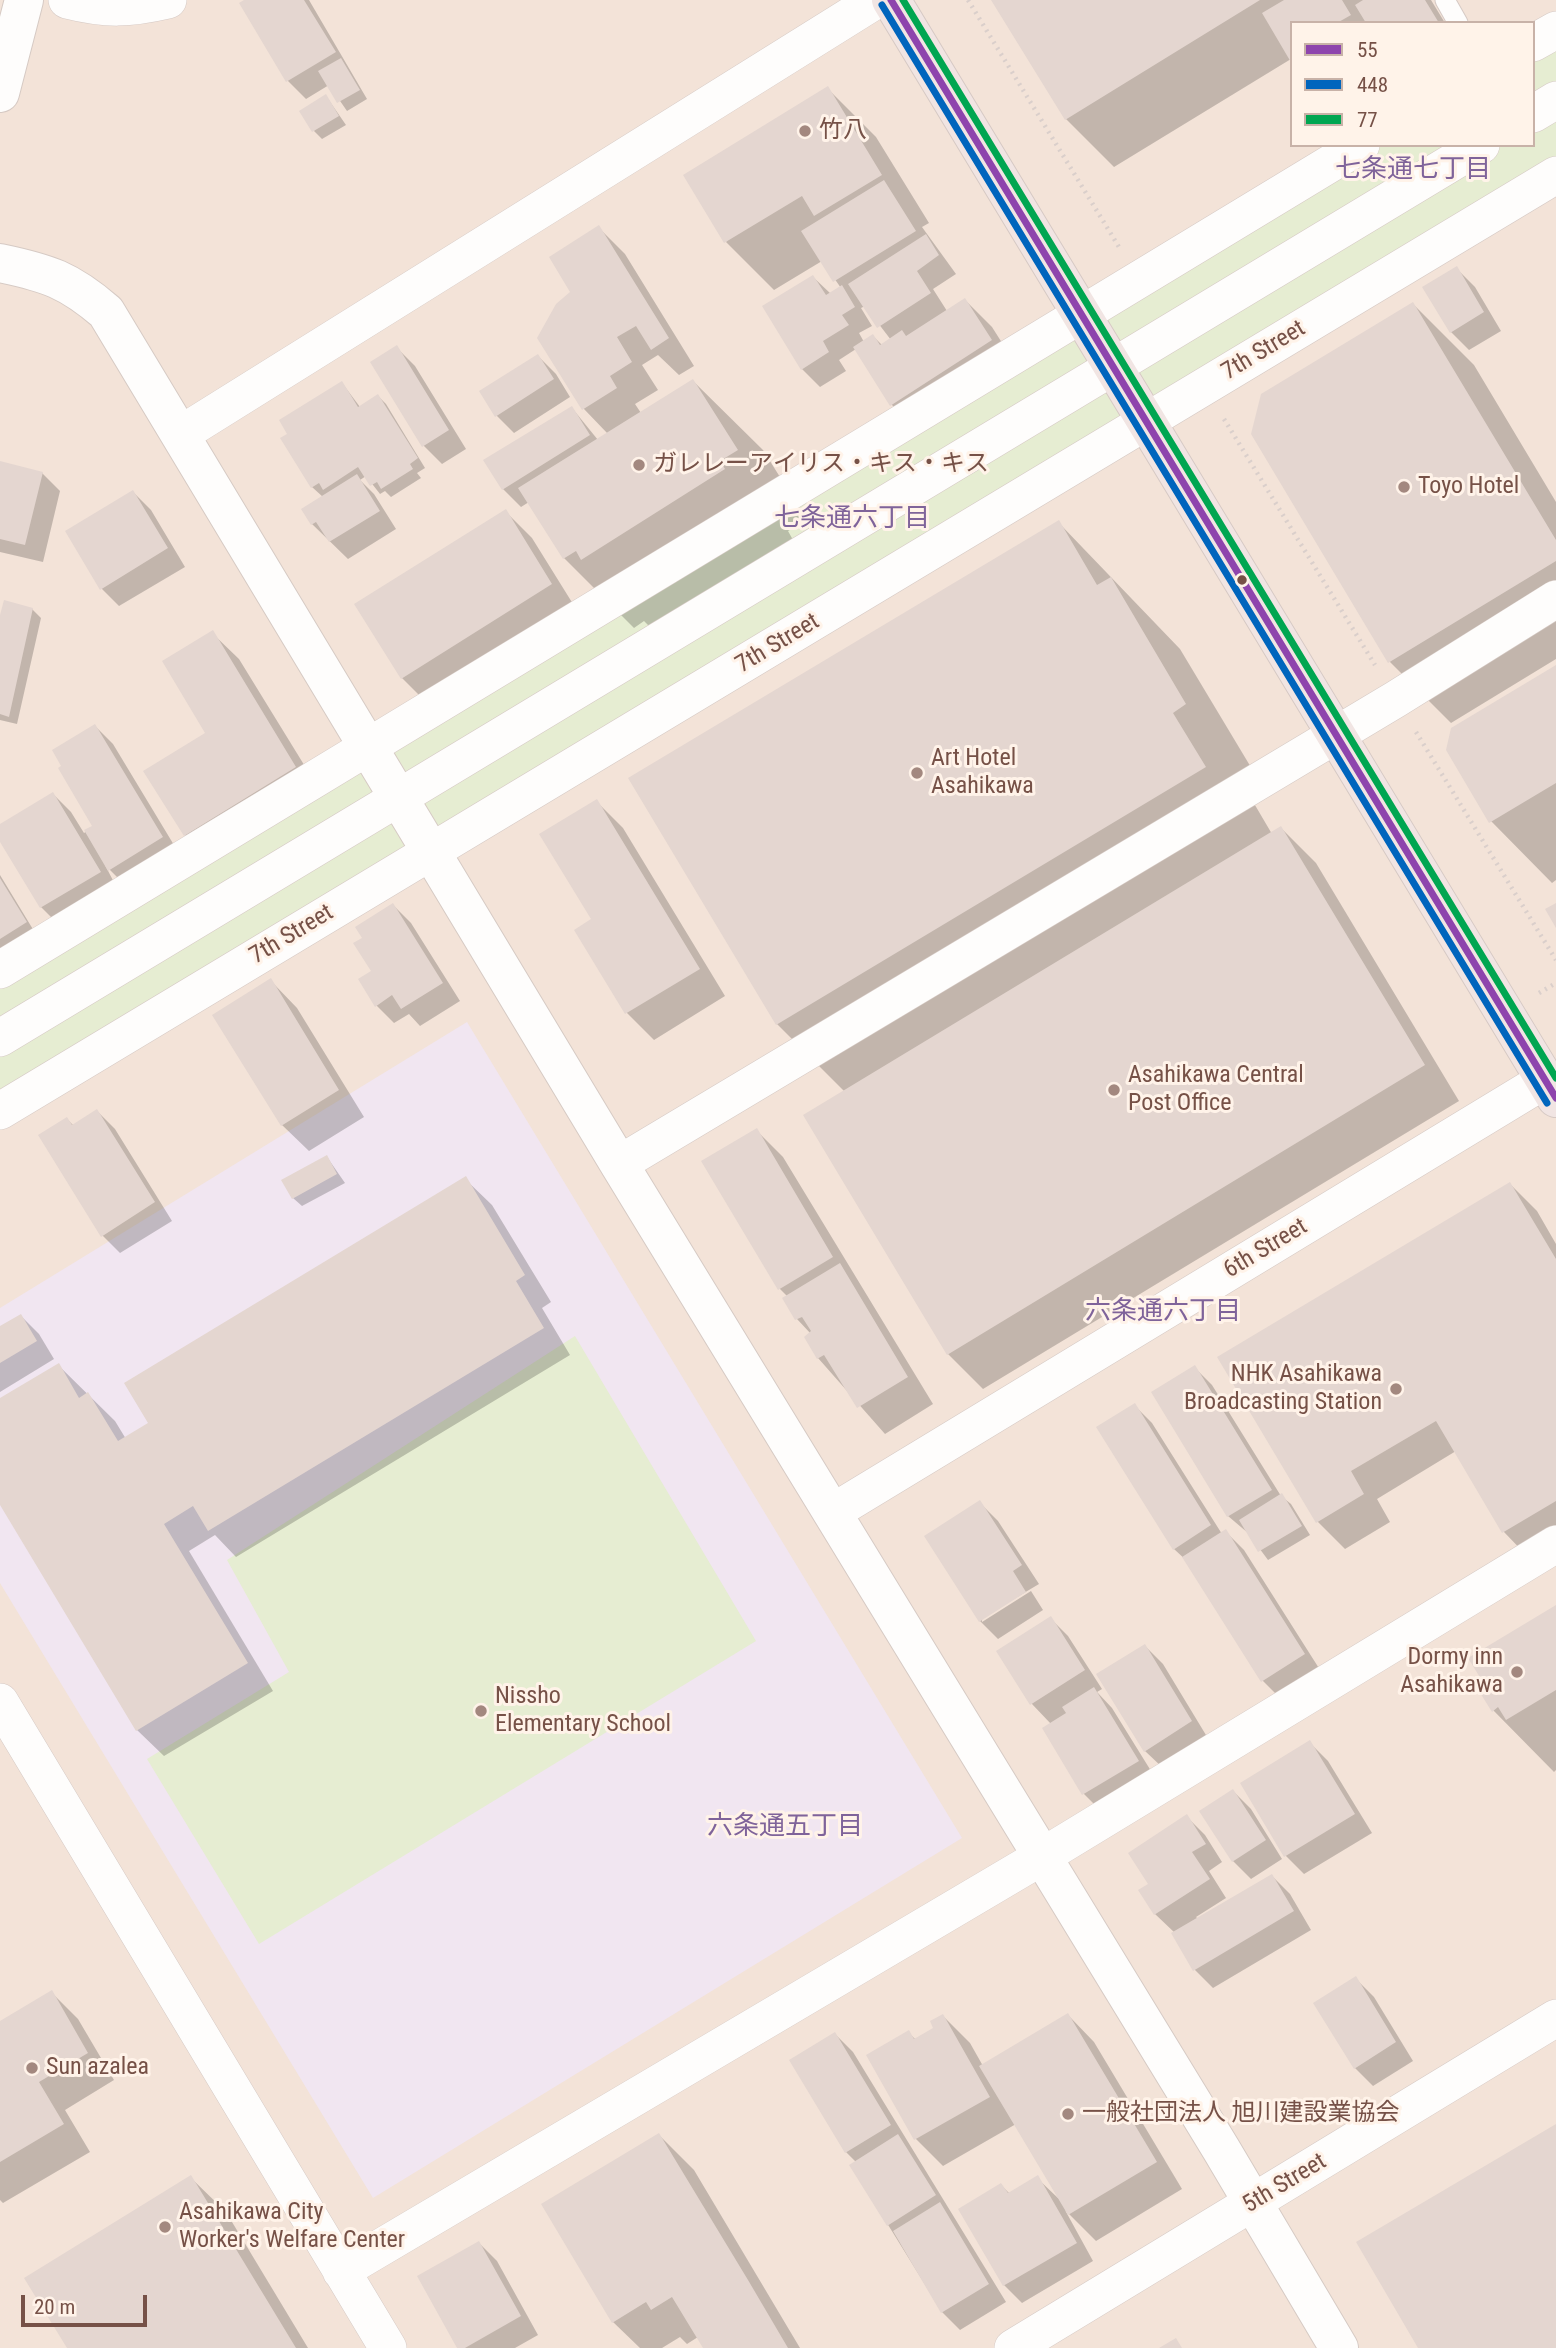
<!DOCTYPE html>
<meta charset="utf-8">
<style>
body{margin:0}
#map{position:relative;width:1556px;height:2348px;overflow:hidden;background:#f7efe8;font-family:"Roboto Condensed",sans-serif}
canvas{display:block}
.legend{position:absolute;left:1290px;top:21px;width:245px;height:126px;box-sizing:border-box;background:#fff3e9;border:2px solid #c8b2a8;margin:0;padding:9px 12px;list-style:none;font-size:21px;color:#765147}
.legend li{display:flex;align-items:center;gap:14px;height:35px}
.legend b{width:35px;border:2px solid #c8b2a8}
.scale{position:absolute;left:21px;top:2295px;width:126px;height:32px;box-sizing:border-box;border:4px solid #765147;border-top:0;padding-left:9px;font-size:21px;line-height:24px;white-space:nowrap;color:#765147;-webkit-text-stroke:5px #fff3e9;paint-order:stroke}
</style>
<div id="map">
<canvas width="1556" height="2348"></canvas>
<ul class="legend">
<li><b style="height:9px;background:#8e44ad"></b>55</li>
<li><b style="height:9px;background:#0065bd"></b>448</li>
<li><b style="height:9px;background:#00a651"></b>77</li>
</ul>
<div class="scale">20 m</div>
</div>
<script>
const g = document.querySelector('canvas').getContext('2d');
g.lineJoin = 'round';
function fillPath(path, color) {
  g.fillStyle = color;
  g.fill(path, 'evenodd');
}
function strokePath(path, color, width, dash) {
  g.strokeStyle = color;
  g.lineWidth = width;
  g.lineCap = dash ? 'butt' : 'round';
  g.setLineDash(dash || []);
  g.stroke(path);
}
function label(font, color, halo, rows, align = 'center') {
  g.font = font + ' "Roboto Condensed","Noto Sans JP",sans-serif';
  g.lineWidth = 6;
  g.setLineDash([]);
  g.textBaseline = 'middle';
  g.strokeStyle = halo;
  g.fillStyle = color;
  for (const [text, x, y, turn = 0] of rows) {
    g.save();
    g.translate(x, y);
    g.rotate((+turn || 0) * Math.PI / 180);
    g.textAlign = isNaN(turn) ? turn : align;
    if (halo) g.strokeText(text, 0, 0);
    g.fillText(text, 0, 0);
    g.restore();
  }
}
fillPath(new Path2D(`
 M 0,0 L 1556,0 L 1556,2348 L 0,2348 ZM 1292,23 L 1533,23 L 1533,145 L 1292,145 Z`), '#f3e3d8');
fillPath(new Path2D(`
 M 467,1022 L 962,1838 L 373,2198 L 0,1583 L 0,1308 Z`), '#f1e6f1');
fillPath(new Path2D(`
 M 1556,15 L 1556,174 L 0,1111 L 0,970 L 1344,145 L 1533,145 L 1533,29 Z
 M 575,1336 L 756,1641 L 259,1944 L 147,1759 L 289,1672 L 227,1560 Z`), '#e6edd2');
fillPath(new Path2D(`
 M 247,0 L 309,0 L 367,99 L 347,111 L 329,85 L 306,99 L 288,81 Z
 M 993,0 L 1431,0 L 1445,23 L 1292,23 L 1291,59 L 1114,167 L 1066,119 Z
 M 828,89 L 876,137 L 929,223 L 922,227 L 956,274 L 933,289 L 947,311 L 965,300 L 992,327 L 1018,368 L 919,432 L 892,405 L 856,349 L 839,360 L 846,371 L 820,387 L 802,369 L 813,277 L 831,294 L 841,288 L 822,261 L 774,290 L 726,242 ZM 865,306 L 891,340 L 882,345 L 873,336 L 864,342 L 859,333 L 872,326 L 861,308 Z
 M 326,96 L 346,125 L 322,139 L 314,131 Z
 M 599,228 L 625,254 L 694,366 L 679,375 L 658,355 L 642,365 L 658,390 L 635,404 L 641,413 L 693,381 L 763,450 L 807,520 L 788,531 L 793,540 L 652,629 L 644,621 L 634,628 L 564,558 L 529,502 L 521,507 L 503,489 L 572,408 L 598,440 L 608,434 L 584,409 L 539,338 L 573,293 Z
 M 1457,269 L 1475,287 L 1501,331 L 1469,350 L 1451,332 Z
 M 1413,304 L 1474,365 L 1556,502 L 1556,659 L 1451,723 L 1390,662 Z
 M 397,348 L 415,366 L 466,449 L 442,464 L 424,446 L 372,362 Z
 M 538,356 L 556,374 L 570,397 L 514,433 L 496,415 Z
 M 342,383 L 360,407 L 378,396 L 386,404 L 425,468 L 417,473 L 421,478 L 391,497 L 385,491 L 380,494 L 366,476 L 360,480 L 374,494 L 396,529 L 348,559 L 312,524 L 303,509 L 323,497 L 312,487 Z
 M 0,463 L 42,473 L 60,491 L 43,562 L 0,552 Z
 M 133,492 L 151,510 L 185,567 L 119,606 L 101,588 Z
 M 506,512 L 532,538 L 578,612 L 429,705 L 402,678 Z
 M 1058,522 L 1180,649 L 1255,774 L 1242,783 L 1272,834 L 1281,828 L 1316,863 L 1459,1101 L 983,1389 L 948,1354 L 845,1092 L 777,1024 Z
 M 32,609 L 41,618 L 17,724 L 0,720 L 0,622 Z
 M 212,633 L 239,659 L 322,794 L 212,862 L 185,835 L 146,771 L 208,733 Z
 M 1556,667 L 1556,880 L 1552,883 L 1491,821 Z
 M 95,726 L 113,744 L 180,855 L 127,887 L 105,865 L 118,890 L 59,925 L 41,907 L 0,839 L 0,826 L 53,794 L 71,812 L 84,833 L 95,826 Z
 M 596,801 L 623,828 L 725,996 L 654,1040 L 627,1013 L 576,930 L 593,920 Z
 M 0,875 L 34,931 L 0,952 Z
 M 393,905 L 411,923 L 460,1001 L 420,1026 L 409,1014 L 394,1023 L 376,1005 L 373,971 Z
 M 271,981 L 297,1008 L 364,1117 L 309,1151 L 282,1125 Z
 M 97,1111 L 115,1129 L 172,1221 L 120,1253 L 102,1235 L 67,1119 L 74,1126 Z
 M 756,1130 L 783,1157 L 933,1404 L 885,1434 L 818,1358 L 811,1334 L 797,1319 L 788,1297 L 780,1289 Z
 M 327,1157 L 345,1183 L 302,1206 L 293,1198 Z
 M 465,1179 L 492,1205 L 551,1302 L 542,1308 L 570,1355 L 236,1557 L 215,1535 L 189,1551 L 273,1691 L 164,1756 L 137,1730 L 0,1501 L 0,1401 L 58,1365 L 115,1421 L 126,1439 L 151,1424 Z
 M 1510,1184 L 1537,1211 L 1556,1244 L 1556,1544 L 1530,1559 L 1504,1532 L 1456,1451 L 1377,1499 L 1390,1522 L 1345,1549 L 1318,1522 L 1220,1357 Z
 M 21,1316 L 39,1334 L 54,1359 L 0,1392 L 0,1329 Z
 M 1194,1367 L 1212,1385 L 1281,1496 L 1291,1504 L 1310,1535 L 1268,1560 L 1248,1533 L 1228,1516 Z
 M 1134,1405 L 1152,1423 L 1222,1534 L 1226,1532 L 1244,1550 L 1322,1673 L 1280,1698 L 1262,1680 L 1188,1562 L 1174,1549 Z
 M 980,1503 L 998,1521 L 1039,1584 L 982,1618 L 982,1622 L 1031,1591 L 1043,1610 L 998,1639 L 980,1621 Z
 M 1556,1607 L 1556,1770 L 1554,1772 L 1493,1710 L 1488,1687 Z
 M 1050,1618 L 1068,1636 L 1102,1689 L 1097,1692 L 1112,1708 L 1156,1779 L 1102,1812 L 1084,1794 L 1051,1724 L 1032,1704 L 998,1651 Z
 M 1145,1646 L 1163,1664 L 1209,1740 L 1163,1768 L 1145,1751 Z
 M 1310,1743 L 1328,1761 L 1372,1833 L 1304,1874 L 1286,1856 L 1243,1783 Z
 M 1233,1791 L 1251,1809 L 1282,1859 L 1251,1879 L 1233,1861 Z
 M 1187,1817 L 1205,1835 L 1222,1862 L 1209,1871 L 1226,1898 L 1196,1917 L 1198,1919 L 1272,1876 L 1290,1894 L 1311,1930 L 1213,1988 L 1195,1970 L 1175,1933 L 1155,1914 L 1151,1884 Z
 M 1356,1979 L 1374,1997 L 1413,2061 L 1373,2086 L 1355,2068 Z
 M 52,1993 L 78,2019 L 114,2080 L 65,2110 L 90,2152 L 3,2203 L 0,2200 L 0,2023 Z
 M 1068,2015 L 1094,2042 L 1182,2189 L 1096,2241 L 1065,2210 L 1093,2261 L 1022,2303 L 1004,2285 L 1001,2185 L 1010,2194 L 1037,2178 L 1059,2199 L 1016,2124 L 943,2166 L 916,2139 L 908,2032 L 916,2040 L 936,2029 L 943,2016 L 970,2043 L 983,2066 Z
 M 835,2034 L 853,2052 L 1006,2302 L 960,2330 L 942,2312 L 851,2165 L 856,2162 L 846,2152 Z
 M 659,2135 L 694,2170 L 800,2348 L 705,2348 L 698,2337 L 687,2344 L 680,2337 L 662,2348 L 640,2348 L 613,2322 Z
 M 191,2178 L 226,2212 L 308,2348 L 69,2348 Z
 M 479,2243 L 497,2261 L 538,2335 L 515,2348 L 459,2348 Z`), '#0003');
fillPath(new Path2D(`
 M 244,0 L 304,0 L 336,52 L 286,82 L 239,3 Z
 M 991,0 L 1260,0 L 1065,120 Z
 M 1284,0 L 1342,0 L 1351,15 L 1337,23 L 1292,23 L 1292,64 L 1262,13 Z
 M 1363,0 L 1425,0 L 1439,23 L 1366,23 L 1355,5 Z
 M 341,58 L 360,90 L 337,103 L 318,71 Z
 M 828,86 L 882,175 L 814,216 L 802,196 L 724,243 L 683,175 Z
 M 326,94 L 339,116 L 312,132 L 299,111 Z
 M 884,180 L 916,231 L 833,282 L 801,231 Z
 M 599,225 L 669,338 L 651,350 L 636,326 L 617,337 L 632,362 L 610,376 L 617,388 L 582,410 L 537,338 L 556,304 L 570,292 L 549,257 Z
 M 926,234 L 939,255 L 917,271 L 931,293 L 877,328 L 848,284 Z
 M 1457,266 L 1484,312 L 1450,333 L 1422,287 Z
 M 813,275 L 826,295 L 842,285 L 855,307 L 842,315 L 849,325 L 823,341 L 829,352 L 801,370 L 762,306 Z
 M 965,298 L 992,340 L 890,406 L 853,347 L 873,334 L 880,345 L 902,330 L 906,336 Z
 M 1413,302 L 1556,540 L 1556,561 L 1388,663 L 1251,434 L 1261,394 Z
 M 397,345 L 449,430 L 422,447 L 370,362 Z
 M 538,354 L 554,379 L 495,417 L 479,391 Z
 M 693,379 L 738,450 L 720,461 L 725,469 L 581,560 L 576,551 L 563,559 L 518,488 Z
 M 342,381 L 358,407 L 378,394 L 418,458 L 410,464 L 413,469 L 381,489 L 377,482 L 370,486 L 358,467 L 323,490 L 319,483 L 311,488 L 280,438 L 287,434 L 279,420 Z
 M 572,406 L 590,435 L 502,490 L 483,460 Z
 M 0,461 L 43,472 L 25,545 L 0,539 Z
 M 357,474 L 380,511 L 329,542 L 316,522 L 311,525 L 301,509 Z
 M 133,490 L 168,548 L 100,590 L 65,531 Z
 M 506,509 L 552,584 L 401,679 L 354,604 Z
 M 1059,520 L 1097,585 L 1111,577 L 1186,704 L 1173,713 L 1206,767 L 776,1025 L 628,778 Z
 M 4,600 L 33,608 L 9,717 L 0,714 L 0,615 Z
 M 213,630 L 296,767 L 184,836 L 143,771 L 205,733 L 162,661 Z
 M 1556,665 L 1556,783 L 1489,823 L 1446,750 L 1451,728 Z
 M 95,724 L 163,837 L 108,871 L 84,830 L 92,826 L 58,768 L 61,766 L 52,750 Z
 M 53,792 L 101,872 L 40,908 L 0,842 L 0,824 Z
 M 597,799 L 700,969 L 625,1014 L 574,930 L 591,919 L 539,834 Z
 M 1281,826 L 1425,1065 L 947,1355 L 803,1115 Z
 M 0,878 L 27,922 L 0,939 Z
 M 393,903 L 443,983 L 401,1009 L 392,995 L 375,1007 L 358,979 L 371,971 L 353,943 L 362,938 L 355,927 Z
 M 1556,903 L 1556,928 L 1545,909 Z
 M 271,978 L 339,1090 L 281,1126 L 212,1015 Z
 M 97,1109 L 155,1202 L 101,1237 L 38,1135 L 67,1117 L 72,1125 Z
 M 757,1128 L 833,1257 L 778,1290 L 701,1161 Z
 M 327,1155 L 337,1174 L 292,1199 L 281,1180 Z
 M 466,1176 L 525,1275 L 516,1281 L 544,1328 L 208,1531 L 193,1506 L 164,1524 L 248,1663 L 136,1731 L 0,1505 L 0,1398 L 59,1363 L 79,1398 L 88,1392 L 118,1441 L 148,1423 L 124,1383 Z
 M 1510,1182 L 1556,1259 L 1556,1501 L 1502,1533 L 1436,1421 L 1351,1471 L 1364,1494 L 1316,1523 L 1217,1357 Z
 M 840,1263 L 908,1377 L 857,1408 L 824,1355 L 817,1359 L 804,1337 L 811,1331 L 802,1317 L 795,1320 L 782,1298 Z
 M 21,1314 L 37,1341 L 0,1363 L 0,1326 Z
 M 1195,1365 L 1272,1490 L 1227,1517 L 1151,1392 Z
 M 1135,1403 L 1211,1525 L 1173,1550 L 1096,1427 Z
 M 1282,1493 L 1302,1526 L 1258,1552 L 1239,1520 Z
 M 980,1500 L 1022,1565 L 1013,1571 L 1026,1592 L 979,1622 L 924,1536 Z
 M 1226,1529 L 1305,1654 L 1261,1682 L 1182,1557 Z
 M 1556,1605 L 1556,1690 L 1506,1720 L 1498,1707 L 1492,1712 L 1479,1691 L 1486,1687 L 1468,1658 Z
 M 1051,1616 L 1085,1670 L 1030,1705 L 996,1651 Z
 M 1145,1644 L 1192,1721 L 1144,1752 L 1096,1674 Z
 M 1094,1687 L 1139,1761 L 1082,1795 L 1042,1728 L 1066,1713 L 1062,1707 Z
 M 1310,1740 L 1355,1814 L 1284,1857 L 1240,1783 Z
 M 1233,1789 L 1266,1840 L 1232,1862 L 1199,1811 Z
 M 1187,1814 L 1206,1844 L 1192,1852 L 1210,1879 L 1154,1915 L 1138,1890 L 1148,1884 L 1128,1853 Z
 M 1272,1874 L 1294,1911 L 1193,1971 L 1171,1933 Z
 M 1356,1976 L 1396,2042 L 1354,2069 L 1313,2003 Z
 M 52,1990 L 88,2053 L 39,2082 L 64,2124 L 0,2162 L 0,2021 Z
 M 1068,2013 L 1157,2162 L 1068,2215 L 979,2066 Z
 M 943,2014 L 990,2097 L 914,2140 L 866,2055 L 909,2030 L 914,2039 L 933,2028 L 930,2021 Z
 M 835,2032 L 891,2125 L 845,2153 L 789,2060 Z
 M 1556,2124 L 1556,2348 L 1418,2348 L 1356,2242 Z
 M 659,2133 L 748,2280 L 788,2348 L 703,2348 L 672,2297 L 651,2310 L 646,2302 L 612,2323 L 541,2204 Z
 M 898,2134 L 936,2195 L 887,2226 L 849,2165 Z
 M 191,2175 L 296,2348 L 67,2348 L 24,2278 Z
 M 1038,2175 L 1077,2243 L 1003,2286 L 958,2209 L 1001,2183 L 1008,2193 Z
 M 940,2202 L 989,2284 L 941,2313 L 893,2231 Z
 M 479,2241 L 521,2316 L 465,2348 L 457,2348 L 417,2276 Z
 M 1176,2338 L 1182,2348 L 1159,2348 Z`), '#e4d6d0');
const lane = new Path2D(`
 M 1445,0 L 1458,23`);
const street = new Path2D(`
 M 67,0 C 107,10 129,9 168,0
 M 1533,43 L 1556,30
 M 1533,114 L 1556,100
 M 181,434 L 876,0
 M 0,970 L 1361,145
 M 0,1038 L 1481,145
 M 0,1111 L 1556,175
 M 619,1164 L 1396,699 L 1556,599
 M 833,1512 L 1545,1080
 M 0,1702 L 388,2348
 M 341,2271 L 1043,1856 L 1556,1544
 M 1013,2348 L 1556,2018`);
const secondary = new Path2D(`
 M 0,93 L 24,0
 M 0,263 C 48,273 69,280 106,312 L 619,1164 L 1221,2149 L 1339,2348`);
const highway = new Path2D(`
 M 891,0 L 1556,1098`);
strokePath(lane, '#d6cac5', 21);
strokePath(street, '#d6cac5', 38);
strokePath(secondary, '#d6cac4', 40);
strokePath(highway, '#d6c9c4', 40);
strokePath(new Path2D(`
 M 968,0 L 1119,247
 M 1224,419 L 1375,665
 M 1416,732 L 1556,960
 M 1539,993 L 1556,983`), '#dacfcb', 4.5, [2, 5]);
strokePath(lane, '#fefdfc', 19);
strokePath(street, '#fefdfc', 37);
strokePath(secondary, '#fefdfc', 38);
strokePath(highway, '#f1e5e3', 38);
strokePath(new Path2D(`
 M 891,0 L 1556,1098`), '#8e44ad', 7);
strokePath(new Path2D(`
 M 882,5 L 1547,1103`), '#0065bd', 7);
strokePath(new Path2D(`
 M 903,0 L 1556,1078`), '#00a651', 7);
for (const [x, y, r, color] of [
 [805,131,7,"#a3887f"],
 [639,465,7,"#a3887f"],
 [1404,487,7,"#a3887f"],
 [1242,580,6,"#765147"],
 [917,773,7,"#a3887f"],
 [1114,1090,7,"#a3887f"],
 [1396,1389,7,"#a3887f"],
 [1517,1672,7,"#a3887f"],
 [481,1711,7,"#a3887f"],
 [32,2068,7,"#a3887f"],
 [1068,2114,7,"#a3887f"],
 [165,2227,7,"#a3887f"]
]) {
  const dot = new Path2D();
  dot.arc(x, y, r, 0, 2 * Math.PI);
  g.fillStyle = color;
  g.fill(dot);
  strokePath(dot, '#fff3e9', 2.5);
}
label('24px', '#765147', '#fff3e9', [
 ["竹八",819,131],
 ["ガレレーアイリス・キス・キス",653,465],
 ["Toyo Hotel",1418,487],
 ["Art Hotel",931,759],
 ["Asahikawa",931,787],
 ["Asahikawa Central",1128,1076],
 ["Post Office",1128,1104],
 ["NHK Asahikawa",1382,1375,"right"],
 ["Broadcasting Station",1382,1403,"right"],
 ["Dormy inn",1503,1658,"right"],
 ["Asahikawa",1503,1686,"right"],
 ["Nissho",495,1697],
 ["Elementary School",495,1725],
 ["Sun azalea",46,2068],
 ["一般社団法人 旭川建設業協会",1082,2114],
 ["Asahikawa City",179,2213],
 ["Worker's Welfare Center",179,2241]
], 'left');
label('24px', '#765147', '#fff3e9', [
 ["7th Street",1264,351,-31],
 ["7th Street",778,644,-31],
 ["7th Street",292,935,-31],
 ["6th Street",1266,1249,-31],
 ["5th Street",1285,2184,-31]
]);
label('26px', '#7f639a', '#fff3e9', [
 ["七条通七丁目",1413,170],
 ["七条通六丁目",852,519],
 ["六条通六丁目",1163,1312],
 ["六条通五丁目",785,1827]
]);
</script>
